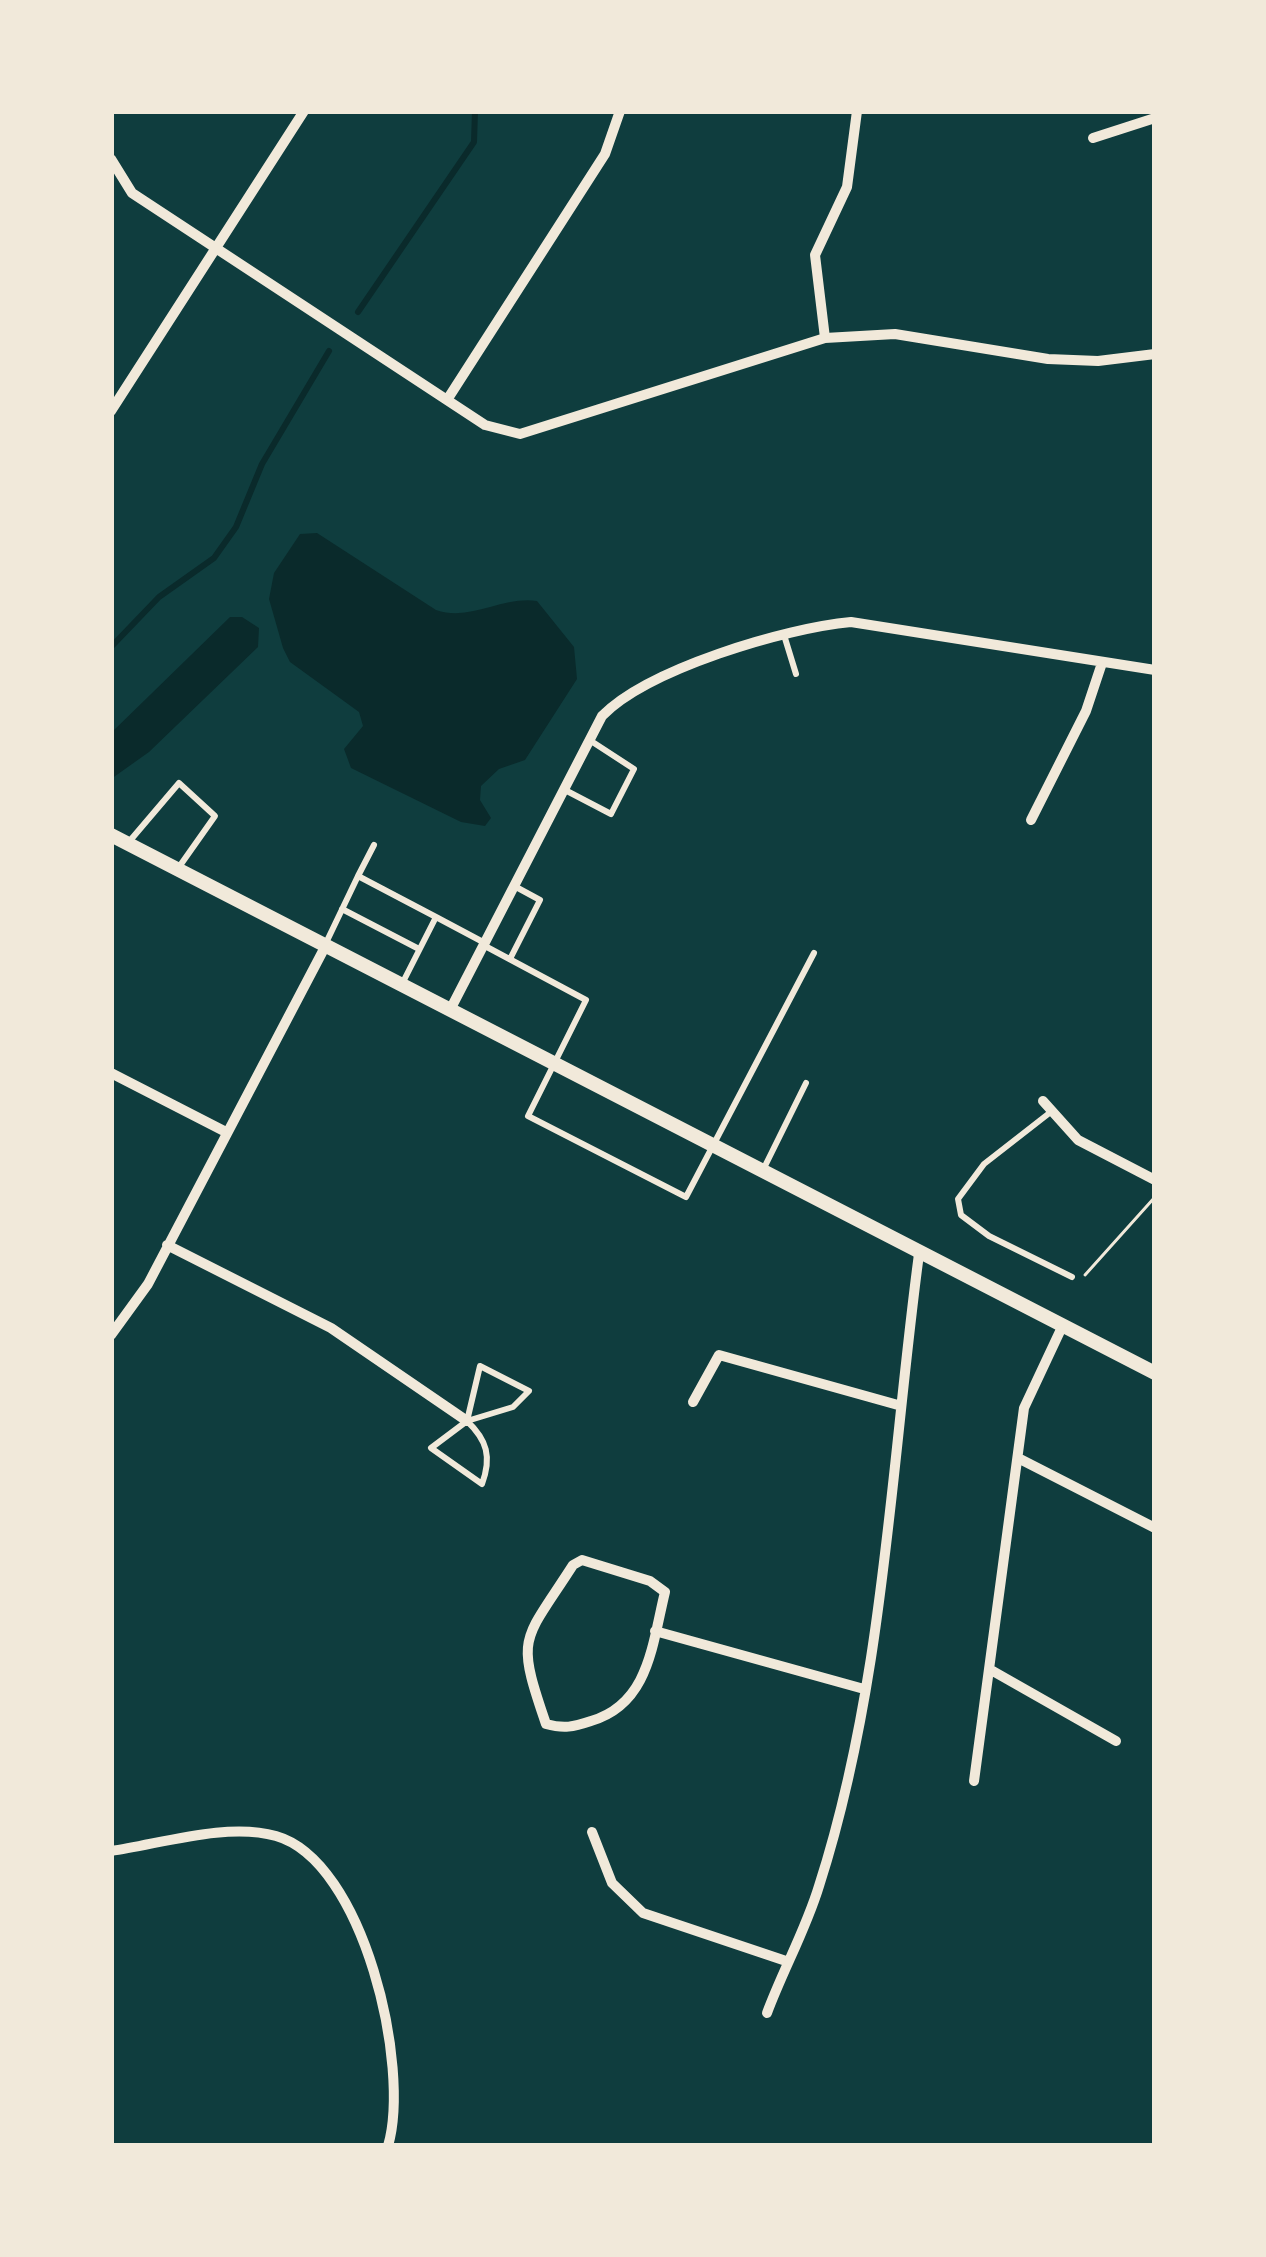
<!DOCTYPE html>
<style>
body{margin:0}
#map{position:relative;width:1266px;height:2257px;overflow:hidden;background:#0f3d3e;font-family:Cabin,sans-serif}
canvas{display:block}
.frame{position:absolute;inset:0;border:114px solid #f1e9da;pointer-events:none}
</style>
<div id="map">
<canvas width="1266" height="2257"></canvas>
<div class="frame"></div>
</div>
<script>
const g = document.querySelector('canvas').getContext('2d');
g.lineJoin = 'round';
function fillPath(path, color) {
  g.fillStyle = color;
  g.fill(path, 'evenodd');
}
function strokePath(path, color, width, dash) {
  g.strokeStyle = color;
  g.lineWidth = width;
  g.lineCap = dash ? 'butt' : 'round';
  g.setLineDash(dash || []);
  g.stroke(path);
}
fillPath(new Path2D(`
 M 317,533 L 436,610 C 471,622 501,596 537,601 L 574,647 L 577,679 L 525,760 L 499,769 L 481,786 L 480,800 L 491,818 L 485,826 L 461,822 L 351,768 L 344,749 L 363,726 L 359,712 L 290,662 L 283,648 L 269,599 L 274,573 L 300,534 Z
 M 230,617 L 242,617 L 259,628 L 258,647 L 149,752 L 111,779 L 111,733 Z`), '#0a2a2b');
strokePath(new Path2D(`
 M 358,312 L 474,142 L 475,111
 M 111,647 L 159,597 L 214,558 L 236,527 L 262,464 L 329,351`), '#0a2a2b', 6);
strokePath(new Path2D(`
 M 1085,1275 L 1155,1197`), '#f1e9da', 3);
strokePath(new Path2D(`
 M 784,635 L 796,674
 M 565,790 L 611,814 L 634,769 L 591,741
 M 128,843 L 179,783 L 215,816 L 179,867
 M 358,876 L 374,845
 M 342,909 L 419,949
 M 325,945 L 358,876 L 436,917
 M 485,946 L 586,1000 L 528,1116 L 686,1197 L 814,953
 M 510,959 L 540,900 L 516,887
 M 403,982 L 436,917 L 483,942
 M 1052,1111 L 984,1164 L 958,1199 L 961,1215 L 989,1236 L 1072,1277
 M 764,1168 L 806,1083
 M 467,1421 L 480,1366 L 529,1391 L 513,1407 L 467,1421 L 431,1448 L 482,1484 C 492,1457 487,1440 467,1421`), '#f1e9da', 6);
strokePath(new Path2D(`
 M 1093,138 L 1155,118
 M 111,159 L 132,193 L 485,425 L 520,434 L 825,338 L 895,334 L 1048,359 L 1098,361 L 1155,354
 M 825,338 L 815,255 L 847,187 L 857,111
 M 447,400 L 605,154 L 620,111
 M 111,411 L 304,111
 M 1031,820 L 1086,711 L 1102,663
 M 450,1010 L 602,716 C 648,669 785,628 851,622 L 1155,670
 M 111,1073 L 226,1132
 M 1043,1101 L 1078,1140 L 1155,1180
 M 167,1245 L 331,1328 L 467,1421
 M 111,1335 L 148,1284 L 325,947
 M 693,1402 L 719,1355 L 898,1405
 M 1018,1458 L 1155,1528
 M 582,1560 L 650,1581 L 665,1592 C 652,1645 649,1704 591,1721 C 573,1727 564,1729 546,1724 C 515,1634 523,1643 573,1565 Z
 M 655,1631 L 864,1689
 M 991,1670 L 1116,1741
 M 974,1781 L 1024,1408 L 1062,1327
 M 592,1832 L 612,1883 L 643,1913 L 786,1961
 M 111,1851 C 160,1844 227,1822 276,1836 C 364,1861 411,2067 388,2146
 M 767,2013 C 783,1970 806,1929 819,1886 C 884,1684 891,1463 919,1254`), '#f1e9da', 10);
strokePath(new Path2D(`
 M 111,835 L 1155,1373`), '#f1e9da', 14);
</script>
